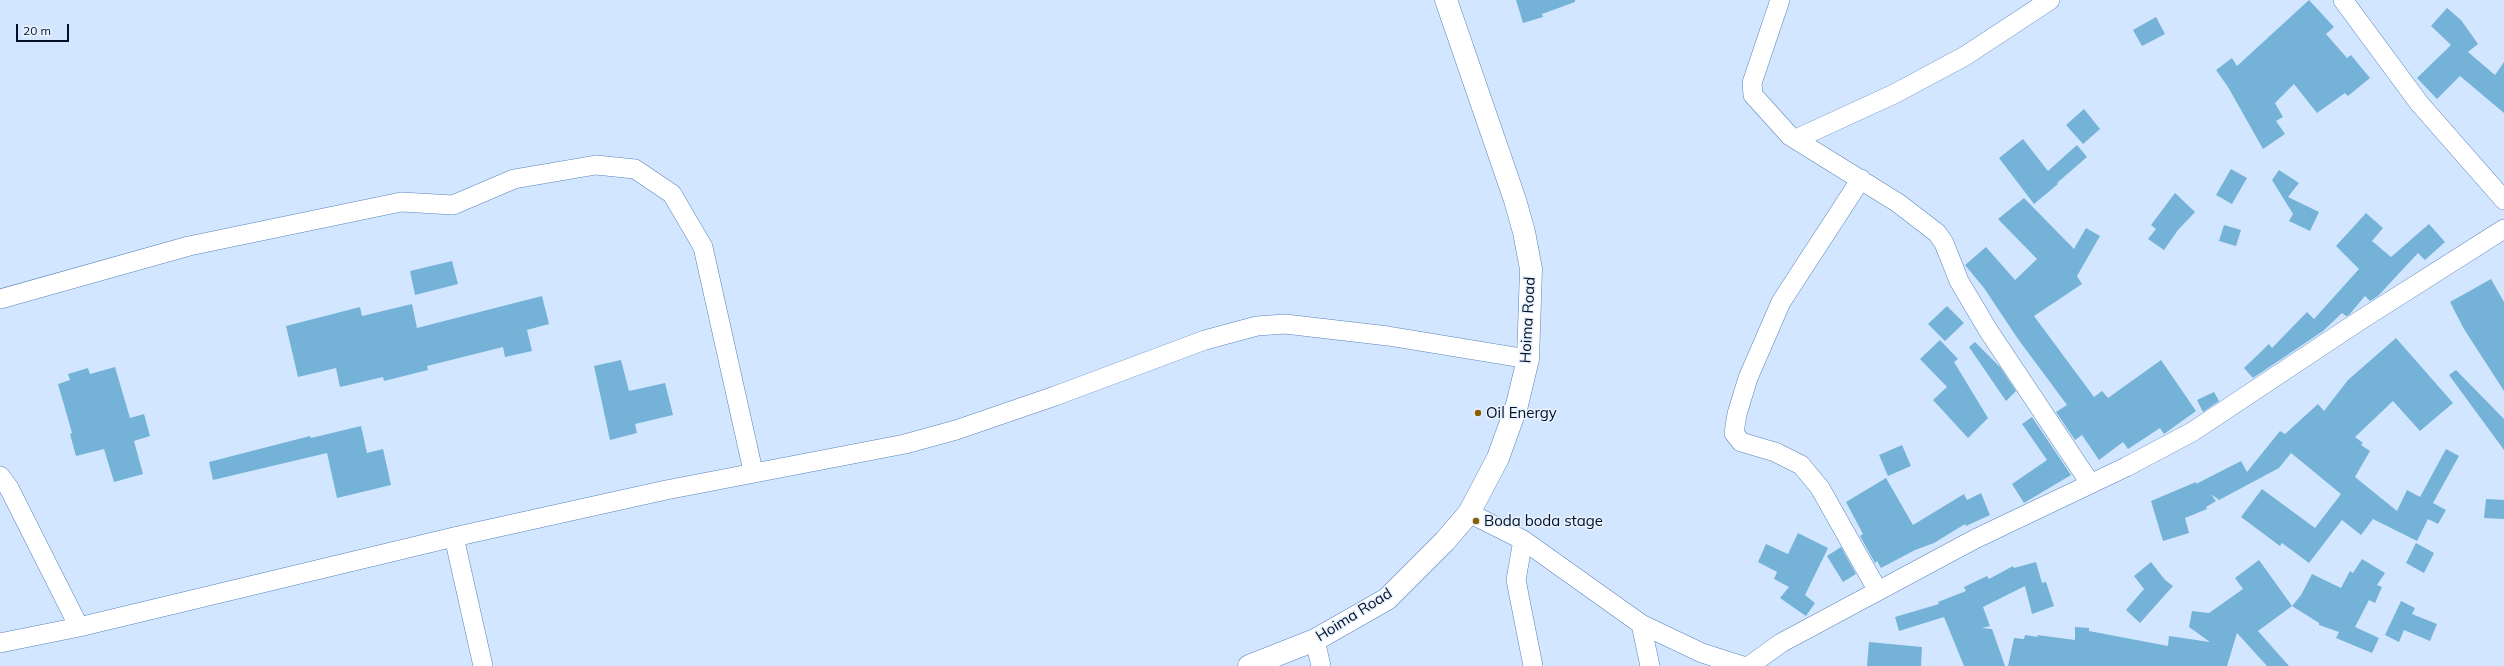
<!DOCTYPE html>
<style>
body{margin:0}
#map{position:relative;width:2504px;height:666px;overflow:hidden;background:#d3e6ff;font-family:Mulish,sans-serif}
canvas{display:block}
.scale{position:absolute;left:16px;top:24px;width:53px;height:18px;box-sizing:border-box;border:2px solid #021126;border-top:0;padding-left:5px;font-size:12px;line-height:14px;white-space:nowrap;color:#021126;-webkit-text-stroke:3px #e9f2ff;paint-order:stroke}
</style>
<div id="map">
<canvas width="2504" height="666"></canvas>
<div class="scale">20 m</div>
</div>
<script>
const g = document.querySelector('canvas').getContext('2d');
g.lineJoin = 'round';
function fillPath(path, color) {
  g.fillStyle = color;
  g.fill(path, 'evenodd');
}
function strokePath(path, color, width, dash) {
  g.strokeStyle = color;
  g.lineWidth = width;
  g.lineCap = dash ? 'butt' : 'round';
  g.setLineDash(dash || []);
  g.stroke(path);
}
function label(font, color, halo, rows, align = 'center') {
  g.font = font + ' Mulish,sans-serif';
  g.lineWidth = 3;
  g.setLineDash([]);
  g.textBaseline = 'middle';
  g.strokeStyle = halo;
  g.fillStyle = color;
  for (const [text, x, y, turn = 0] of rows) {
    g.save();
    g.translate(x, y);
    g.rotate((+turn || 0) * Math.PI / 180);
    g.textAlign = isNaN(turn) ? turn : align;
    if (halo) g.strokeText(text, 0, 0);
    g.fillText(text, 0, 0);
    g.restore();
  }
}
fillPath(new Path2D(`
 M 1516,0 L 1575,0 L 1575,2 L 1542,14 L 1543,17 L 1523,23 Z
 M 2309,0 L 2334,27 L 2326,34 L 2347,58 L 2351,55 L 2370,78 L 2348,96 L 2345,93 L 2317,113 L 2294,84 L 2275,103 L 2283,117 L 2276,121 L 2285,134 L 2263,149 L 2228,87 L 2216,70 L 2232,58 L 2237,66 Z
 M 2447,8 L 2461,20 L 2478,44 L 2468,52 L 2495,75 L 2504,62 L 2504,113 L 2460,76 L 2437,99 L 2417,78 L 2451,45 L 2431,26 Z
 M 2156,17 L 2165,34 L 2142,46 L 2133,30 Z
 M 2084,109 L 2100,129 L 2083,144 L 2066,125 Z
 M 2023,139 L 2048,171 L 2077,145 L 2087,157 L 2057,183 L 2058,184 L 2034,204 L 1999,158 Z
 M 2231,169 L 2247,178 L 2232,204 L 2216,195 Z
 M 2279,170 L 2299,183 L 2288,197 L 2319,212 L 2310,231 L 2289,221 L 2293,214 L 2272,180 Z
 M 2175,193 L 2195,212 L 2178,230 L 2164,250 L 2148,239 L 2156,229 L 2151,225 Z
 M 2024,198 L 2074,249 L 2086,228 L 2100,236 L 2077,276 L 2082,284 L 2034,316 L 2094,397 L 2102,391 L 2108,398 L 2161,360 L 2196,411 L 2164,434 L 2160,428 L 2128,449 L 2123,442 L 2099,460 L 2082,435 L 2075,440 L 2056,412 L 2067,405 L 2018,339 L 1984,288 L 1965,265 L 1986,247 L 2015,280 L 2037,259 L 1998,219 Z
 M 2366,213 L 2383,228 L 2372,241 L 2391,257 L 2429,224 L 2445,242 L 2425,260 L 2418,253 L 2378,296 L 2370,301 L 2365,296 L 2349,315 L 2346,316 L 2342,313 L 2323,331 L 2253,378 L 2244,368 L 2269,344 L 2272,348 L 2307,312 L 2314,319 L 2359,269 L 2336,246 Z
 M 2224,225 L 2241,230 L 2236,246 L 2219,241 Z
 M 452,261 L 458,284 L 415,295 L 410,271 Z
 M 2491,279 L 2504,302 L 2504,391 L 2464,329 L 2450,302 Z
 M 542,296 L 549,324 L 527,330 L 532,351 L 505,357 L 503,347 L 427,366 L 428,370 L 384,381 L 383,377 L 340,387 L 336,368 L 298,377 L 286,326 L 360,307 L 362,316 L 412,304 L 417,328 Z
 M 1947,306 L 1964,323 L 1945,341 L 1928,324 Z
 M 2396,338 L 2453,403 L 2420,431 L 2393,401 L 2355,437 L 2363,443 L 2361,445 L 2370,451 L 2355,477 L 2397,511 L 2407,490 L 2420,497 L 2446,449 L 2459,456 L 2433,503 L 2446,510 L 2438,524 L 2428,519 L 2417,541 L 2373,519 L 2361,535 L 2342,520 L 2309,563 L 2282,543 L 2280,546 L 2241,517 L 2262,489 L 2315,528 L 2341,494 L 2291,453 L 2279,468 L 2219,500 L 2211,494 L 2216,501 L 2206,507 L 2207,509 L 2185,518 L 2189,533 L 2163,541 L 2151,501 L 2196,482 L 2196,484 L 2241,461 L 2247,472 L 2280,431 L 2285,434 L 2318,404 L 2324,411 L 2348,380 Z
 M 1940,340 L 1958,359 L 1954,362 L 1988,418 L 1968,438 L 1933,400 L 1947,387 L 1920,359 Z
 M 1975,342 L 2000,367 L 2016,391 L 2006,401 L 1969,347 Z
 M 621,360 L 629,391 L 665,383 L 673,415 L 635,424 L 637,433 L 610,440 L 594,366 Z
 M 115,367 L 130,418 L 144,414 L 150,436 L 134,441 L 143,474 L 114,482 L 104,449 L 76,456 L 70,434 L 72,433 L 58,384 L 70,380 L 68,374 L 88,368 L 90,374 Z
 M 2456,370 L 2504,419 L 2504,450 L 2449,375 Z
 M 2214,392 L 2219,401 L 2203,412 L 2197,400 Z
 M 2032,417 L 2071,475 L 2024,503 L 2012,484 L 2047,460 L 2022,424 Z
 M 361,426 L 367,453 L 383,449 L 391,485 L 337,498 L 327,453 L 213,480 L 209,462 L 310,436 L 311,438 Z
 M 1902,445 L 1911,466 L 1888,476 L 1879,455 Z
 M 1886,478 L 1913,525 L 1964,494 L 1967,500 L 1981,493 L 1990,515 L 1966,526 L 1965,524 L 1934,543 L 1915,550 L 1881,568 L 1877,561 L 1875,563 L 1860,536 L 1863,534 L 1846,502 Z
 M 2486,499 L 2504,500 L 2504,519 L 2484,518 Z
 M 1798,533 L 1828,548 L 1805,595 L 1815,603 L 1806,616 L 1780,598 L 1789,587 L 1774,579 L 1777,572 L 1758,562 L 1766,544 L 1788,554 Z
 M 2416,543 L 2434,553 L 2424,573 L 2406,563 Z
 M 1841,547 L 1856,574 L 1843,582 L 1827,556 Z
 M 2362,559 L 2385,573 L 2377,585 L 2382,587 L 2375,603 L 2369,600 L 2355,627 L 2379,638 L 2372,653 L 2336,638 L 2339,632 L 2319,625 L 2319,623 L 2292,606 L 2301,595 L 2312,574 L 2341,588 L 2350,571 L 2353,573 Z
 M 2259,560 L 2292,606 L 2258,631 L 2289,666 L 2267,666 L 2237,633 L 2227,666 L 2008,666 L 2014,638 L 2024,639 L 2025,635 L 2038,637 L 2037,635 L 2075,640 L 2075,627 L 2089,628 L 2089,631 L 2168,646 L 2169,636 L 2210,642 L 2189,627 L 2192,611 L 2209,613 L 2243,589 L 2235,578 Z
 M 2036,562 L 2042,583 L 2046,582 L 2054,606 L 2032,614 L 2025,586 L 1983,607 L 1990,626 L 1982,628 L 1992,629 L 2005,666 L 1964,666 L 1944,617 L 1899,631 L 1895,617 L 1939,604 L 1938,602 L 1966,591 L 1964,587 L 1987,576 L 1989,579 L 2013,566 L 2014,568 Z
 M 2151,562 L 2165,580 L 2173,586 L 2140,623 L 2126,610 L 2144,589 L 2134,576 Z
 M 2401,601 L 2415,608 L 2412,614 L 2437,624 L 2430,641 L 2404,630 L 2399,642 L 2385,635 Z
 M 1869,642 L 1922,647 L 1921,666 L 1867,666 Z`), '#74b3d7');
const street = new Path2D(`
 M 1780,0 L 1752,83 L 1753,95 L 1790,136 L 1898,203 L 1937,233 L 1944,243 L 1959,281 L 1988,330 L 2090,483
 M 2343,0 L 2419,103 L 2504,200
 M 1796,139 L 1894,94 L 1965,56 L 2050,0
 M 1861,179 L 1781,302 L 1748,378 L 1737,414 L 1734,433 L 1741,442 L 1775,452 L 1801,465 L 1820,488 L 1878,591
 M 0,299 L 189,246 L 401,202 L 453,205 L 514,179 L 596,165 L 635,169 L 672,194 L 703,247 L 753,471
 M 0,476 L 9,488 L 79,627
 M 1469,513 L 1523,540 L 1641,624 L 1702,653 L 1743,666
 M 454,537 L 483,666
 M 1523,540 L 1516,580 L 1533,666
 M 1641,624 L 1650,666
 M 1315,640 L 1321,666
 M 0,643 L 79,627 L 454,537 L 666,490 L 905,444 L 956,430 L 1055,396 L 1205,340 L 1257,326 L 1285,324 L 1388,336 L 1528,359
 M 1749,666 L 1781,643 L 1975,539 L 2126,467 L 2192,432 L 2359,321 L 2504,229`);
const secondary = new Path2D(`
 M 1249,666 L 1315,640 L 1387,599 L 1445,541 L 1469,513 L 1498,458 L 1517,405 L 1528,359 L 1531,269 L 1524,232 L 1515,200 L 1446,0`);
strokePath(street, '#5984bc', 20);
strokePath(secondary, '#5984bc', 23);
strokePath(street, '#fff', 19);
strokePath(secondary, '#fff', 22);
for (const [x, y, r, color] of [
 [1478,413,4,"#8c5e04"],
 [1476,521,4,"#8c5e04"]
]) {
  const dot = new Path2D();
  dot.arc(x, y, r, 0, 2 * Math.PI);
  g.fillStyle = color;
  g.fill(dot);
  strokePath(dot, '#e9f2ff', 1.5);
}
label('15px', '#021126', '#e9f2ff', [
 ["Hoima Road",1528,320,-87],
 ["Hoima Road",1354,615,-32]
]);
label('15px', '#021126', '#e9f2ff', [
 ["Oil Energy",1486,413],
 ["Boda boda stage",1484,521]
], 'left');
</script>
